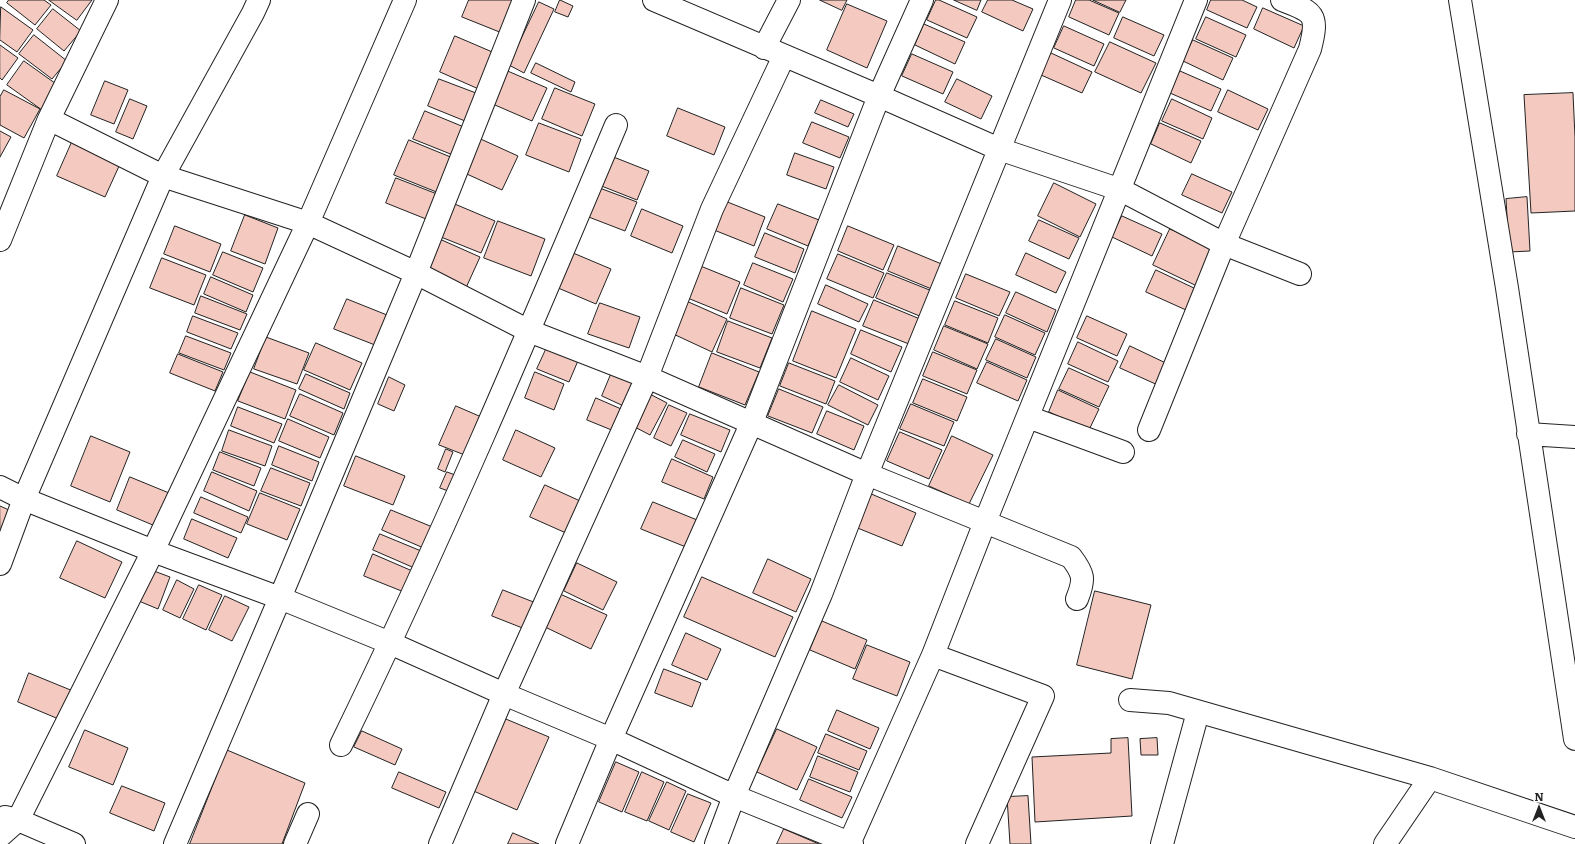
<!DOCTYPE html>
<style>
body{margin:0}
#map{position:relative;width:1575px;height:844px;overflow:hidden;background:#fff;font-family:Literata,serif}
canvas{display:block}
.north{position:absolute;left:1519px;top:788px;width:40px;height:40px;-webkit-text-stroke:3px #fff;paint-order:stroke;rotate:0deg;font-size:11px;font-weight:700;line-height:16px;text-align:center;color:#222}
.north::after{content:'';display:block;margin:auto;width:14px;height:18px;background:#222;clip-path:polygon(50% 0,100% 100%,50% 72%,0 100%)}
</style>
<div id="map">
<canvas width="1575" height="844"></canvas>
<div class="north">N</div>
</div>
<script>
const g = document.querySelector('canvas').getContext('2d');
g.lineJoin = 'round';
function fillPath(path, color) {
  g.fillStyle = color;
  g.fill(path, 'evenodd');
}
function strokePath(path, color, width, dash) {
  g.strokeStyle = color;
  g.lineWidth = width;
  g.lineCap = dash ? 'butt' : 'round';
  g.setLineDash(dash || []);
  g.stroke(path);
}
const building = new Path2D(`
 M 9,0 L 44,0 L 51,5 L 35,25 L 7,3 Z
 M 49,0 L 92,0 L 77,20 Z
 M 469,0 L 515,0 L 502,33 L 462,17 Z
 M 560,0 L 573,6 L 568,17 L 555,12 Z
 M 820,0 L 847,0 L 842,10 Z
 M 936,0 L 939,0 L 977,17 L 967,38 L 927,20 Z
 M 954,0 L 981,0 L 977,10 Z
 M 988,0 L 1012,0 L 1033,9 L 1023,31 L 982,12 Z
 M 1076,0 L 1089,0 L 1119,13 L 1109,35 L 1069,17 Z
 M 1093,0 L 1126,0 L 1120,12 Z
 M 1211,0 L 1242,0 L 1257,7 L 1247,28 L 1207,10 Z
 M 539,2 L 554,9 L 524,73 L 509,65 Z
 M 847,4 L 887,21 L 867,68 L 827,50 Z
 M 1,7 L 33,30 L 17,52 L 0,40 Z
 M 1263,8 L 1304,26 L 1294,48 L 1254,29 Z
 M 53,9 L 81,31 L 64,51 L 37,29 Z
 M 1123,17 L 1164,35 L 1154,56 L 1114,38 Z
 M 1206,17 L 1246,35 L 1236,57 L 1196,39 Z
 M 924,24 L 965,42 L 955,64 L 915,45 Z
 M 1064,26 L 1104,44 L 1094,66 L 1054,48 Z
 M 34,35 L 67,61 L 52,79 L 19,54 Z
 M 455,36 L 497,54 L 481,90 L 440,72 Z
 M 1193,40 L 1233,58 L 1223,80 L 1183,61 Z
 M 1110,42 L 1156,63 L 1141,93 L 1095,72 Z
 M 0,45 L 18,58 L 2,80 L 0,78 Z
 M 1051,53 L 1092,72 L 1082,93 L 1041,75 Z
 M 912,54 L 953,72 L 943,94 L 902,76 Z
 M 24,61 L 59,86 L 42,110 L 7,85 Z
 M 536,63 L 575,82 L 571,92 L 531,73 Z
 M 503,69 L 547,88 L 532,121 L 488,102 Z
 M 1180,71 L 1221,89 L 1211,111 L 1170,93 Z
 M 439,79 L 476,93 L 465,121 L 428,106 Z
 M 957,79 L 992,96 L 981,119 L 945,102 Z
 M 105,81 L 128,90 L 114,124 L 91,115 Z
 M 555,88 L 595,104 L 582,136 L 542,119 Z
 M 4,90 L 40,109 L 24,138 L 0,125 L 0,97 Z
 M 1228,90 L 1268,109 L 1258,130 L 1218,112 Z
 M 1573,93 L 1575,137 L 1575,211 L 1531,213 L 1524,95 Z
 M 130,99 L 147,106 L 133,139 L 116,132 Z
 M 1172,99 L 1212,118 L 1203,139 L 1162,121 Z
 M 821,100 L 854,114 L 848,127 L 815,113 Z
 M 678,108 L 725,127 L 714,155 L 667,136 Z
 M 425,111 L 464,127 L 453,155 L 413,139 Z
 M 812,122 L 849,137 L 840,158 L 803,143 Z
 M 539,123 L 581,139 L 569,172 L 526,155 Z
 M 1160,123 L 1201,141 L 1191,163 L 1151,144 Z
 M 0,131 L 11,137 L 0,157 Z
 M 474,136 L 518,156 L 502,190 L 458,170 Z
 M 409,140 L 453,158 L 439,193 L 394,175 Z
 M 72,142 L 120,164 L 105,197 L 57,176 Z
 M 795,153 L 834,167 L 826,189 L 787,175 Z
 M 611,156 L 649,171 L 637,200 L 599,185 Z
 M 1192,174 L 1232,192 L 1222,213 L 1182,195 Z
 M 396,178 L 437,194 L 426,219 L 386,203 Z
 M 1054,183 L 1096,204 L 1080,237 L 1038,216 Z
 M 597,187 L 637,202 L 625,231 L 586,216 Z
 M 1527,197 L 1530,251 L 1509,252 L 1506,199 Z
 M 725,201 L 765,217 L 754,246 L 714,230 Z
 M 450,202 L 495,221 L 481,253 L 436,235 Z
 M 778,204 L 819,220 L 808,246 L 767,229 Z
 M 642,209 L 683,226 L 672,253 L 631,236 Z
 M 245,215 L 278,228 L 265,264 L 231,251 Z
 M 1122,216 L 1162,234 L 1152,256 L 1112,237 Z
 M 1039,220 L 1079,238 L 1069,259 L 1029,241 Z
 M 498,221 L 545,239 L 531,276 L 484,258 Z
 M 175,226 L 221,244 L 210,272 L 164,254 Z
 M 848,226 L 894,245 L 883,270 L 838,251 Z
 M 1170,229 L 1214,249 L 1197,286 L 1153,265 Z
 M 765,233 L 804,249 L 795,273 L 755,257 Z
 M 435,237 L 480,257 L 465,290 L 420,270 Z
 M 898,246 L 944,265 L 934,290 L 888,271 Z
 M 566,250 L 611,269 L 596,304 L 551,285 Z
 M 223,252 L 263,268 L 253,292 L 213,275 Z
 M 1026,253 L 1066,272 L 1056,293 L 1016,275 Z
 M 838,254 L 884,273 L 873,298 L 827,279 Z
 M 162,258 L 206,275 L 194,305 L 150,288 Z
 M 753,263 L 793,279 L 783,302 L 744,285 Z
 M 698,265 L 740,282 L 727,314 L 685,297 Z
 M 1156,270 L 1196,289 L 1186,310 L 1146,292 Z
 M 887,273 L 932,291 L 922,317 L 876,298 Z
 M 966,274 L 1010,292 L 999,316 L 956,298 Z
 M 211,277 L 253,295 L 246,312 L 204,294 Z
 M 826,285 L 868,304 L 859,322 L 818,304 Z
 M 741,288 L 784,305 L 772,334 L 730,318 Z
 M 1016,292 L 1056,310 L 1047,332 L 1006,313 Z
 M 201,296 L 247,314 L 240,330 L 195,313 Z
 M 347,299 L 387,315 L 375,345 L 334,329 Z
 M 684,300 L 727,319 L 712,352 L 669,332 Z
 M 874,300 L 920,319 L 909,344 L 863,326 Z
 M 955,301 L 998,318 L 988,343 L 945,325 Z
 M 600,303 L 640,317 L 629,348 L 588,334 Z
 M 812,311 L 856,329 L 836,378 L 793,361 Z
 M 1005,315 L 1045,333 L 1035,355 L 995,337 Z
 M 193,316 L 238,333 L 231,349 L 187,332 Z
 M 1087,316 L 1127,334 L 1117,356 L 1077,338 Z
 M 728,321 L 772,338 L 760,368 L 717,352 Z
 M 944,326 L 988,344 L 977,369 L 934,350 Z
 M 861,330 L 902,347 L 891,372 L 851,354 Z
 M 186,336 L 231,353 L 224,370 L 179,353 Z
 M 266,337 L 309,353 L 297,384 L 254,369 Z
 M 996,339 L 1036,357 L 1027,378 L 986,360 Z
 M 1078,342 L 1118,361 L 1108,382 L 1068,364 Z
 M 316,343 L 362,363 L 350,390 L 304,370 Z
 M 549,343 L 580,356 L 569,382 L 537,369 Z
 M 1130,346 L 1170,365 L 1160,386 L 1120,368 Z
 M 933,352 L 977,370 L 967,394 L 923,376 Z
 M 712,353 L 759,372 L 745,405 L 699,387 Z
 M 178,354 L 223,372 L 215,391 L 170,373 Z
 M 851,358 L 889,376 L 878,400 L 840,382 Z
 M 987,362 L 1027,380 L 1018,401 L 977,383 Z
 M 789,363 L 835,381 L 826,404 L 780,386 Z
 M 1069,368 L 1109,386 L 1099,407 L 1059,389 Z
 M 250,372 L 296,390 L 285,419 L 238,401 Z
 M 535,372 L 564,384 L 554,410 L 525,398 Z
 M 612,372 L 641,384 L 630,409 L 602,396 Z
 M 306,374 L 350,393 L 344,409 L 299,389 Z
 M 389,377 L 405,385 L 394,411 L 378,404 Z
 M 923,379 L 967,397 L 957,421 L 913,403 Z
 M 839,385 L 878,405 L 868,425 L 828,405 Z
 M 779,389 L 823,407 L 812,433 L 768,416 Z
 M 1058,390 L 1099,409 L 1089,430 L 1049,412 Z
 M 646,392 L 667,403 L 650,435 L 629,424 Z
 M 300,394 L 343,413 L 334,435 L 290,416 Z
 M 596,398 L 628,412 L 619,433 L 587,420 Z
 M 911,404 L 954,422 L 944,446 L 900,429 Z
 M 669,405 L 687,413 L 671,446 L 654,438 Z
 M 456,406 L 486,419 L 470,457 L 439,445 Z
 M 238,407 L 282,424 L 274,443 L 231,426 Z
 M 827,411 L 864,426 L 854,450 L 817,434 Z
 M 690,414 L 730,430 L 721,452 L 681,435 Z
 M 288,419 L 329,437 L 320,458 L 279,441 Z
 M 229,430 L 272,446 L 265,466 L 222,451 Z
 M 516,430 L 555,448 L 541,477 L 503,460 Z
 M 900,432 L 942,450 L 929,479 L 887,461 Z
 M 91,436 L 130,452 L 110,502 L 71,486 Z
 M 952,436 L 993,455 L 969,504 L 929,486 Z
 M 683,440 L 715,454 L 707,472 L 675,457 Z
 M 279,446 L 319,462 L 312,481 L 272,465 Z
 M 446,449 L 453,452 L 445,472 L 438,469 Z
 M 220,452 L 261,468 L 254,486 L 213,470 Z
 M 356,456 L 405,476 L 393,505 L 344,486 Z
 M 672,459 L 713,477 L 704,499 L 662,482 Z
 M 271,468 L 310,483 L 301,506 L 261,491 Z
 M 212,472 L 257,491 L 249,511 L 204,491 Z
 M 447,472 L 458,476 L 451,492 L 440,488 Z
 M 130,477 L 174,495 L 160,528 L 117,510 Z
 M 545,485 L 589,505 L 575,537 L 530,517 Z
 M 260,493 L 300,509 L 287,540 L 247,524 Z
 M 869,493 L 916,513 L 902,546 L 855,527 Z
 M 201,497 L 248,517 L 241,533 L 194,513 Z
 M 653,502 L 702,522 L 691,549 L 641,529 Z
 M 0,506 L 9,510 L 0,532 Z
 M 391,510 L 435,528 L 426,549 L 382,530 Z
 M 192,519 L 237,538 L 228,558 L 184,539 Z
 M 380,534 L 426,553 L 419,570 L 373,550 Z
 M 77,541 L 122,562 L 105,598 L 60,578 Z
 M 373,554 L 417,573 L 409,594 L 364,576 Z
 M 768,559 L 811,579 L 796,612 L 753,593 Z
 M 577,563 L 617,582 L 603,610 L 564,591 Z
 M 146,568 L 170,577 L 158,609 L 134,599 Z
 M 702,577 L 793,617 L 775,657 L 684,617 Z
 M 177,580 L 194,589 L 180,618 L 163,610 Z
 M 199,585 L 222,595 L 206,630 L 183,619 Z
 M 503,590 L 536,603 L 525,629 L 492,616 Z
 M 1095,591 L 1151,605 L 1132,679 L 1077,665 Z
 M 560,594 L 607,615 L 591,649 L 545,627 Z
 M 225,596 L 249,607 L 232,641 L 209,630 Z
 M 822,621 L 867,640 L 855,669 L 810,650 Z
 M 686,633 L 721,649 L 707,680 L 672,665 Z
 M 867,645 L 910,662 L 897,696 L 853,679 Z
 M 664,669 L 701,683 L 692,707 L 655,693 Z
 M 29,673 L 73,691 L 61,720 L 18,702 Z
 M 837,710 L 879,728 L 870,749 L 828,731 Z
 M 501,717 L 549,737 L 517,810 L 469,789 Z
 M 777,729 L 817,747 L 797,790 L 757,772 Z
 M 85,730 L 128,748 L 113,785 L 69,767 Z
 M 362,731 L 402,749 L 395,765 L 354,747 Z
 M 826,734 L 867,751 L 859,770 L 818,753 Z
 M 1128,738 L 1132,816 L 1035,822 L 1032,757 L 1111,753 L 1111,739 Z
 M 1157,738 L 1158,755 L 1141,755 L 1140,739 Z
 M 227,750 L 305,783 L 282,844 L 190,844 Z
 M 818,756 L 858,772 L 850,792 L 810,777 Z
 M 616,762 L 639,772 L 622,812 L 599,802 Z
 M 399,772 L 446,792 L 439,808 L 392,788 Z
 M 642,772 L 664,782 L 647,821 L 625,812 Z
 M 809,779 L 852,797 L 842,818 L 800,800 Z
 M 667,782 L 686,791 L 669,830 L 649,821 Z
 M 122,786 L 165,803 L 154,831 L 110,813 Z
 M 688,794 L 711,803 L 694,842 L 671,832 Z
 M 1028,796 L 1031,844 L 1010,844 L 1007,797 Z
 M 784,829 L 819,844 L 777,844 Z
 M 513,833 L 539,844 L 508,844 Z`);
fillPath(building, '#f3c9c0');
strokePath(building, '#222', 1);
const minor = new Path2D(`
 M 654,0 L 879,96 L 999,149 L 1121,190 L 1224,244 L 1300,274
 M 1460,0 L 1507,288 L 1575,739
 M 764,48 L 789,0
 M 49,119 L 163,176 L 308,223 L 416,273 L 529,331 L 647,377 L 867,474 L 1071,557 C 1084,574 1085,579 1077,599
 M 0,240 L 49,119 L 107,0
 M 1028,417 L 1123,452
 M 1149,430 L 1224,244 L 1310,49 C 1319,14 1314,12 1282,0
 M 1528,434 L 1575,437
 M 0,487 L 24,499 L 153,551 L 280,598 L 390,643 L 504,694 L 611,739 L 734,796 L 852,844
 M 0,564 L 24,499 L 163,176 L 253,13 L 259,0
 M 933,655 L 1043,696 L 977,844
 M 1130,700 L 1169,703 L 1430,778 L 1575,827
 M 341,745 C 440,542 528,334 616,125
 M 5,817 L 18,820 L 74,844
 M 0,836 L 18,820 L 153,551 L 308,223 L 405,0
 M 175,844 L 280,598 L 416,273 L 524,0
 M 295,844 L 308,814
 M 440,844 L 504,694 L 647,377 L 712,209 L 784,56
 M 567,844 L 611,739 L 752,422 L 879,96 L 922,0
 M 716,844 L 734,796 L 821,594 L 867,474 L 1060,0
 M 849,844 L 933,655 L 985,522 L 1196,0
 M 1162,844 L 1198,712
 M 1385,844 L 1430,778`);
strokePath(minor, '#222', 24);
strokePath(minor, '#fff', 22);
</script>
